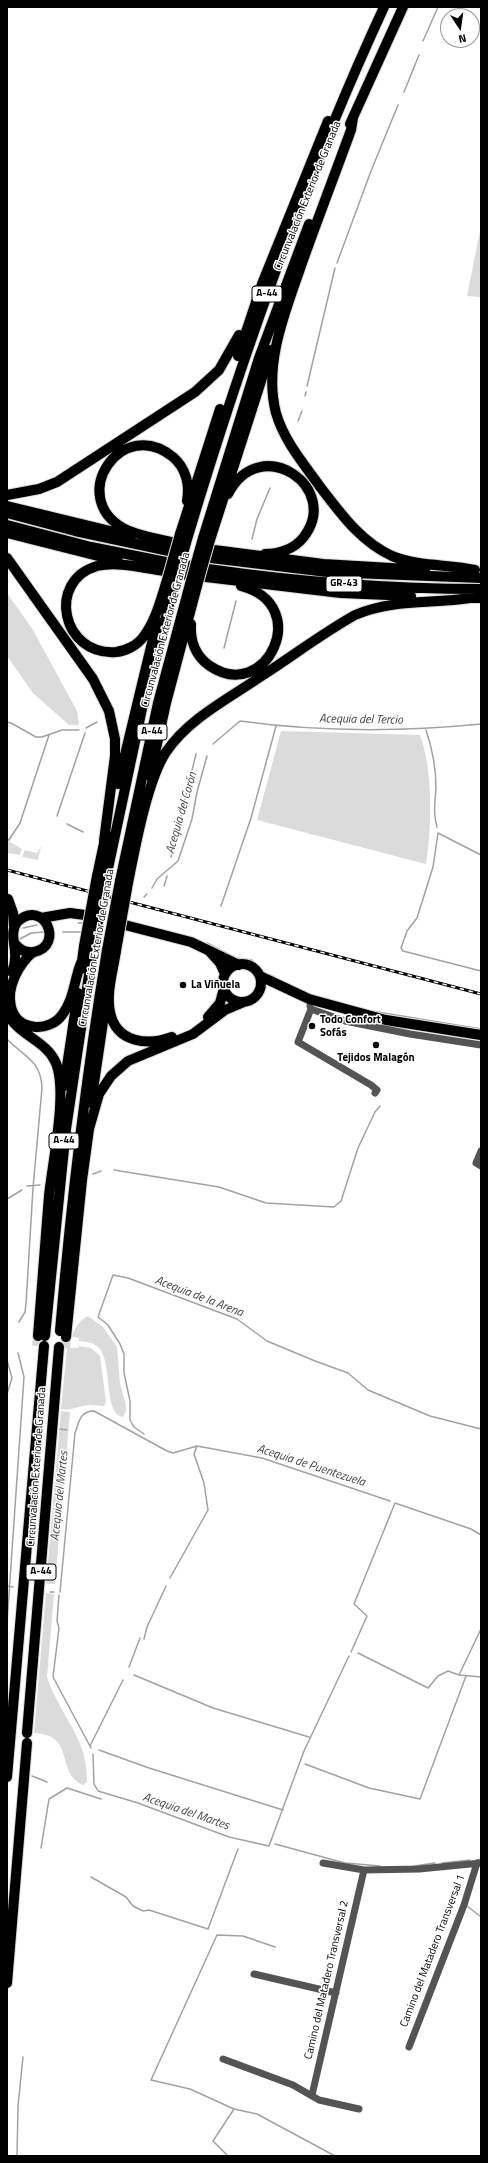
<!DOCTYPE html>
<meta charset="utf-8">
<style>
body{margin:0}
#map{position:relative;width:488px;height:2163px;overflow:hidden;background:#fff;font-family:"Titillium Web",sans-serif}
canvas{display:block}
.frame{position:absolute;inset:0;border:8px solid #000;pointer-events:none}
.north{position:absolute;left:440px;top:8px;width:40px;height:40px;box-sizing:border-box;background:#fff;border:1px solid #999;border-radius:50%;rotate:167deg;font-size:11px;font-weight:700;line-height:16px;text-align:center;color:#000}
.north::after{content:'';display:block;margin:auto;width:14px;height:18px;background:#000;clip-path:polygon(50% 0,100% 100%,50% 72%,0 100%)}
</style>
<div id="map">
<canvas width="488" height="2163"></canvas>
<div class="frame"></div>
<div class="north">N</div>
</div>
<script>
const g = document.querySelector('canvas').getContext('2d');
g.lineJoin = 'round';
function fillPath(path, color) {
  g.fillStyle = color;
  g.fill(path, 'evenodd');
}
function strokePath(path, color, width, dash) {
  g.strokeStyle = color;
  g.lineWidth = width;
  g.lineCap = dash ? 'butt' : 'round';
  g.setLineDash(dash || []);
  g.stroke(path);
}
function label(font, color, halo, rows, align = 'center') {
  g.font = font + ' "Titillium Web",sans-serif';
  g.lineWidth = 3;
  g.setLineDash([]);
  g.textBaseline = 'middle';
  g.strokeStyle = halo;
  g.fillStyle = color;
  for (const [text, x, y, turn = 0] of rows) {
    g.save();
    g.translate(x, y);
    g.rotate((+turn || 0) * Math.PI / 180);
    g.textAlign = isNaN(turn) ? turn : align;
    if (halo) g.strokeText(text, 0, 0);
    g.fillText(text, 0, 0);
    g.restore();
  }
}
fillPath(new Path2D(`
 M 481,226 L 481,297 L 467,296 Z
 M 7,593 L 33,630 L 77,711 L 79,725 L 69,725 L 33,693 L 7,656 Z
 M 281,731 L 420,735 C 433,769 432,827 426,864 L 257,820 Z
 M 7,840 L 22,849 L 20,855 L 7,853 Z
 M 41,846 L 38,860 L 22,857 L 25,850 L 37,853 Z
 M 88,1316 L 103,1327 L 117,1347 L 120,1384 L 126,1404 L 126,1411 L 123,1417 C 102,1413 114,1359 97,1346 C 92,1342 86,1342 79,1341 L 79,1338 L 72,1337 C 74,1328 80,1320 88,1316 Z
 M 79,1346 L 91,1348 L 100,1356 L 106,1402 L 104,1406 C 99,1406 95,1405 90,1405 C 80,1405 72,1411 61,1409 L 67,1348 L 79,1348 Z
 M 61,1411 L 70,1412 L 55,1584 L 46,1584 Z
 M 46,1593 L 54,1594 L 47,1677 C 60,1717 88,1737 87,1782 L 83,1785 C 54,1771 77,1735 34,1733 Z`), '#dbdbdb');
strokePath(new Path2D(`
 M 423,41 L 438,7
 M 404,92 L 419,55
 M 337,263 L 371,171 L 398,105
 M 307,386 L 335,268
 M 305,396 L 306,392
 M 298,421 L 302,411
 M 252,539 L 257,519 L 270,488
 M 224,648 L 236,601
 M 7,722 L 11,723 L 36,737 L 42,737 L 62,730 L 79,730
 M 86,728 L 97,722
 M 426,730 C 432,748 436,768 436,788 C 435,802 433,814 437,827
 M 213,744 L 240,721 C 320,732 400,732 481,724
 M 57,816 L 85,733
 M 67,824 L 83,832
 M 7,839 L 9,840 L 20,823 L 49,735
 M 481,855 L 438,833 L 433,867 L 417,918 L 407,931 L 401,948 L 403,951 L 481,971
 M 171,857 L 196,754
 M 164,886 L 167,876
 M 152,888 L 157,879 L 178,861 L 192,819 L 197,792 L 207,756
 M 144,897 L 147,894
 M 221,906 L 251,818 L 276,726
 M 78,923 L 84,923
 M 23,928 L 37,925
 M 63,932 L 83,932
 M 20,939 L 31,933 L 44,932
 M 207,943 L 236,958 L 252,960 L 265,973 L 275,977
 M 7,945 L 8,945
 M 372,1011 L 481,1029
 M 7,1039 C 24,1057 41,1060 42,1088 L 33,1188 L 26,1304 L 25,1312 L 19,1322
 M 114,1170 L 219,1187 L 266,1203 L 334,1207 L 341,1201 L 358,1148 L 375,1112 L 380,1106
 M 93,1174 L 101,1171
 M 27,1186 L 40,1185
 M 7,1199 L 22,1190
 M 7,1360 L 12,1378 L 7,1394
 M 60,1429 L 67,1430
 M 144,1434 L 134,1427 L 130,1420 L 130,1401 L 124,1373 L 124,1354 L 120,1344 L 108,1325 L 98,1317 L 113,1275 L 128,1278 L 237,1319 L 267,1341 L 315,1361 L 348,1373 L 368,1390 L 430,1416 L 481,1429
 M 170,1578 L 208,1510 L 204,1483 L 194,1454 L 197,1446
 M 7,1586 L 13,1587
 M 50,1592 L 54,1592
 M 60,1592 L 75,1433 C 79,1422 80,1411 94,1411 L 167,1451 L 173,1453 L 197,1446 L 262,1458 L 390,1501
 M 59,1595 L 57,1621 L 59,1628 L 53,1677 L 91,1748
 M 7,1623 L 24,1377 L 18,1353
 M 144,1639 L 147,1627 L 166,1586
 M 351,1652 L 367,1616 L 354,1604 L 395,1503 L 471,1529 L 481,1535
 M 358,1653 L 428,1688 L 438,1676 L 448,1671 L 459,1675 L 481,1677
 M 129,1667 L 140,1638
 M 134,1675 L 213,1708 L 309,1737
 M 459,1675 L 481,1629
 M 90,1746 L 123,1680
 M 99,1750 L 149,1768 L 283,1810
 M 93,1754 L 94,1784 L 98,1791 L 138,1803 L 229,1837 L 269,1846 L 304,1751 L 349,1656
 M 305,1764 L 369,1788 L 420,1799 L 466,1676
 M 32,1776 L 47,1782
 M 275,1844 L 345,1863 L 380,1866
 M 41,1848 L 49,1799 L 67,1788 L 101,1799
 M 477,1860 L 481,1859
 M 442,1863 L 470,1860
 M 414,1866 L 435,1863
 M 91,1877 L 126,1897 L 133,1906 L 143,1911 L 149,1910 L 208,1929 L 238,1849
 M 467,1906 L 481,1917
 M 275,1947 L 243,1936 L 217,1935 L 151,2080 L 190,2089 L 234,2109 L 257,2114 L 335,2156
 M 17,2156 L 18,2106 L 23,2057
 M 228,2156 L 213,2141 L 234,2109`), '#a2a2a2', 1.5);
strokePath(new Path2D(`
 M 37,1346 L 38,1336
 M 65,1348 L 66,1337`), '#d9d9d9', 10, [10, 5]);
const highway = new Path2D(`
 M 353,118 L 351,130 C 335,174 318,218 302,263 C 286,310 263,363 276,413 C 284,441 304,464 321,488 C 341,514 361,542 392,556 C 419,567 448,564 475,570
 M 350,124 L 403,7
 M 238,356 L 262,284 L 328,121
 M 228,494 C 260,431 343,488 303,538 C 294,549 279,554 265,554
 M 7,495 L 39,489 L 57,482 L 195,392 L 219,370 L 239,335
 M 7,506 L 131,536
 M 7,513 L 75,531 L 169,551
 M 7,525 L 91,547 L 166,562
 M 7,533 L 118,561
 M 180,534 L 220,409
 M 188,536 C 242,356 305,178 384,7
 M 203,538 L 259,358 L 309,224
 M 210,540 L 271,350
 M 172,542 C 156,538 137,536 123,528 C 67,496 122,415 173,457 C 186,468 190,485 187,501
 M 214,550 L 323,564 L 425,570
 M 7,558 L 93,679 L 109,711 L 115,739 L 115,756 L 104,841
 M 211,558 L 327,572 L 481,578
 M 184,565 L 191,566
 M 208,569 C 299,582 389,589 481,589
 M 164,571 C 143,568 118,561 97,566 C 46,581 62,656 116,652 C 126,651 138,645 144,636 C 156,620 161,599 167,580
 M 181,574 L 188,575
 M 206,577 L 341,593 L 411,596
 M 465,598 L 481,598
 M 191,624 C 190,640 195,656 210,666 C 266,704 314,605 241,586
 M 150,776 L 166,703 L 197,586
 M 118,784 L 157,622
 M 97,876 L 106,834
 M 106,878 L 143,704 L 175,582
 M 120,881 L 158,703 L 190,584
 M 128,883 C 135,848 147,781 166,752 C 189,718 230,698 263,675 C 294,655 323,633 355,615 C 393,599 430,604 470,598
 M 8,899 L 13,913 L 14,926
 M 41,918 L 70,913 L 85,915
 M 125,925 L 191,942 L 239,965
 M 116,951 C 113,971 106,993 110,1012 C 116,1043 148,1046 172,1037
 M 33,952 C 19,964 6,987 11,1007 C 17,1031 49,1033 62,1015 C 74,1000 74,980 81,963
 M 210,952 L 220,963 L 225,974
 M223 983a19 19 0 1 1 38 0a19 19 0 1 1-38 0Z
 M 81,969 L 84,946
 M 12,972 C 21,950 7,937 17,922 C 44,897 65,946 34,952 C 27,953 20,950 15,944
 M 260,976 L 309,999 L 386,1020 L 481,1035
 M 7,1012 C 16,1034 45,1040 55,1061 C 69,1089 52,1164 49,1196 C 45,1243 42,1289 38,1336
 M 208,1017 L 220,1003 L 224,988
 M 64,1086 L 78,993
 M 91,1103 L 106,1002
 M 60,1331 C 71,1203 86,1076 107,950
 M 45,1336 L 66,1129 L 93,948
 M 66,1337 L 82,1180 L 89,1129 L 99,1094 L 111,1076 L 128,1061 L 193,1034 L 225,1010 L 244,1002
 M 27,1733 L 59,1347
 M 7,1777 L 44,1346
 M 7,1983 L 27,1743`);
strokePath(highway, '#dbdbdb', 12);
strokePath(new Path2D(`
 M 310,1006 L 311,1009 L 298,1042 L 371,1085 L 377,1090 L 375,1093
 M 311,1009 L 345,1021 L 410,1034 L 481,1045
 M 481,1151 L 476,1163 L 481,1166
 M 323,1863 L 364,1870 L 419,1869 L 481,1863
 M 254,1974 L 336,1993
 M 409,2047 L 464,1905 L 477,1863
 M 223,2059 L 293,2085 L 319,2100 L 359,2109
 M 312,2095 L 364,1870`), '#545454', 7);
strokePath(highway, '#000', 10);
const rail = new Path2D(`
 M 7,870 L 481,994`);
strokePath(rail, '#000', 3);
strokePath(rail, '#fff', 1.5, [4.5]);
const highwayBridge = new Path2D(`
 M 167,580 L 180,534
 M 175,582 L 188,536
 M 190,584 L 203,538
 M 197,586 L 210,540
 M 84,946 L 97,876
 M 93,948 L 106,878
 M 107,950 L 120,881
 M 116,951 L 128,883`);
strokePath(highwayBridge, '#dbdbdb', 12, []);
strokePath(highwayBridge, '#000', 10);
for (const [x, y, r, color] of [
 [183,985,4,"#000"],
 [312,1026,4,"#000"],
 [376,1045,4,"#000"]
]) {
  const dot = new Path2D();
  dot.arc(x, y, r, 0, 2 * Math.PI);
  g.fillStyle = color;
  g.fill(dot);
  strokePath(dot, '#fff', 1.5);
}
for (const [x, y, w] of [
 [267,294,30],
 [344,584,36],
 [152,732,30],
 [64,1141,30],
 [41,1572,30]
]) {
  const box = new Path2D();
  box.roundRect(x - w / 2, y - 8, w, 16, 3);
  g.fillStyle = '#fff';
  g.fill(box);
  strokePath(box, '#000', 1);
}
label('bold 10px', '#000', null, [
 ["A-44",267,294],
 ["GR-43",344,584],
 ["A-44",152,732],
 ["A-44",64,1141],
 ["A-44",41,1572]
]);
label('11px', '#000', '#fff', [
 ["Circunvalación Exterior de Granada",308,196,-68],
 ["Circunvalación Exterior de Granada",166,630,-75],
 ["Circunvalación Exterior de Granada",97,948,-80],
 ["Circunvalación Exterior de Granada",37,1467,-86],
 ["Camino del Matadero Transversal 1",433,1951,-69],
 ["Camino del Matadero Transversal 2",327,1980,-77]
]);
label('bold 11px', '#000', '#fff', [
 ["La Viñuela",191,985],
 ["Todo Confort",320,1020],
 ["Sofás",320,1033],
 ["Tejidos Malagón",376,1058,"center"]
], 'left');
label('italic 12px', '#434343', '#fff', [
 ["Acequia del Tercio",361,720,1],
 ["Acequia del Corón",182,813,-74],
 ["Acequia de la Arena",199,1297,21],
 ["Acequia de Puentezuela",311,1466,18],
 ["Acequia del Martes",60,1496,-84],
 ["Acequia del Martes",186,1812,19]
]);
</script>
